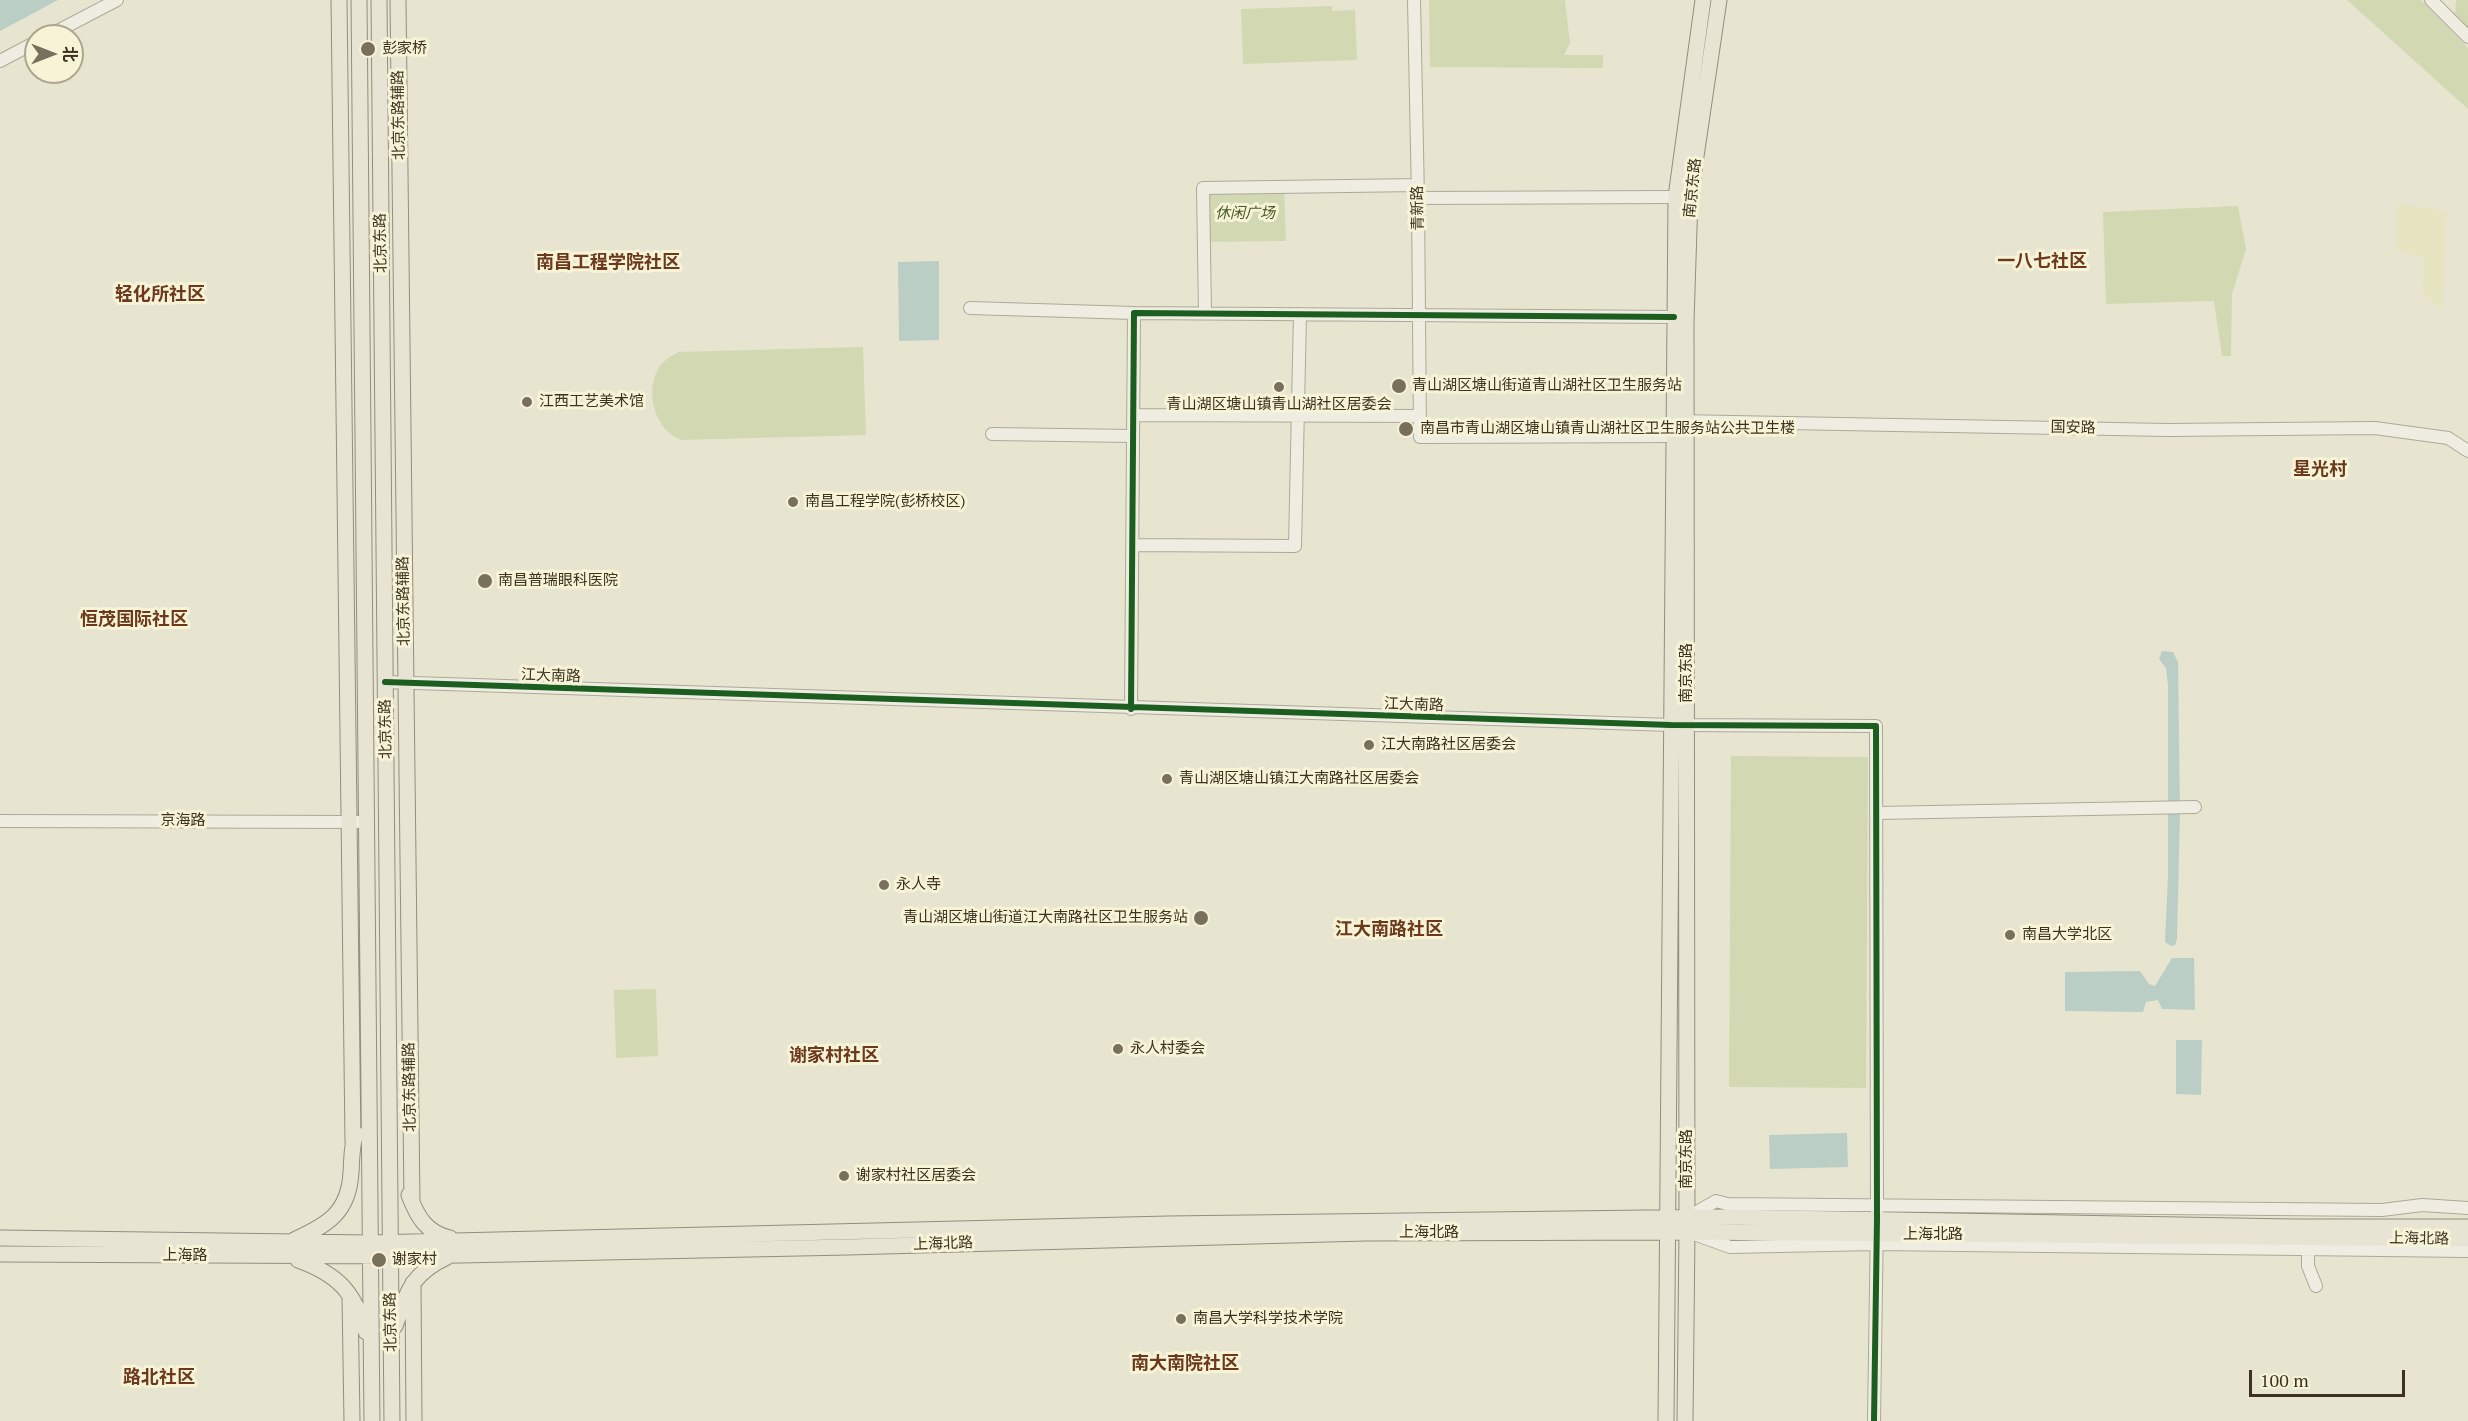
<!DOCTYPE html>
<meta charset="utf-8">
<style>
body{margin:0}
#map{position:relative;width:2468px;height:1421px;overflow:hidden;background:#e7e4d0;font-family:"PT Serif","Noto Sans SC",serif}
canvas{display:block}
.north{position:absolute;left:24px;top:24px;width:60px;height:60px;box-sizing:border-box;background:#f7f3d7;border:2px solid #ada68d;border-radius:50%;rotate:90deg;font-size:16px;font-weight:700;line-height:24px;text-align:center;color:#3d321f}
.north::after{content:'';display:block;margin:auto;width:21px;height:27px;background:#78705d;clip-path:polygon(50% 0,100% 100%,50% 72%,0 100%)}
.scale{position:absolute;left:2249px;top:1370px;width:156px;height:27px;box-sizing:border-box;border:3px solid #3d321f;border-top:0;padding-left:8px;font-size:18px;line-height:21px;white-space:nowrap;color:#3d321f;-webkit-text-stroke:4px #f7f3d7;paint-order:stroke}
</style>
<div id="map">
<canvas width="2468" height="1421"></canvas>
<div class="north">北</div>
<div class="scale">100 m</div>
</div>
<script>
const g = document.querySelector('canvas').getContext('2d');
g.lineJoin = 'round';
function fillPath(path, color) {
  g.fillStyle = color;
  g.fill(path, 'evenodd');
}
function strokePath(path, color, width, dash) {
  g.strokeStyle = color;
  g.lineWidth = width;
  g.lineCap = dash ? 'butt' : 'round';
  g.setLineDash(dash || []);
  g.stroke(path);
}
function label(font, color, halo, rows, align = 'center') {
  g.font = font + ' "PT Serif","Noto Sans SC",serif';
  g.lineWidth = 6;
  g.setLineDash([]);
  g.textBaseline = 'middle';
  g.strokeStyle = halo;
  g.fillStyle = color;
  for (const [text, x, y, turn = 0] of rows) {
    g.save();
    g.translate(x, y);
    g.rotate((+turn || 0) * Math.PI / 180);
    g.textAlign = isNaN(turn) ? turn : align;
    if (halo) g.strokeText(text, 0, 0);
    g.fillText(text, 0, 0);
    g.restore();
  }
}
fillPath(new Path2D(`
 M 2398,204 L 2446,211 L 2442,311 L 2423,293 L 2424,258 L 2396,250 Z`), '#e7e5c1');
fillPath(new Path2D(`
 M 1429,0 L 1565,0 L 1570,43 L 1564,55 L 1603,55 L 1603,68 L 1430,67 Z
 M 2347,0 L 2421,0 L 2468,48 L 2468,109 Z
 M 2456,0 L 2468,0 L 2468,28 L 2455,16 Z
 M 1332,6 L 1332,11 L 1355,10 L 1357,60 L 1243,64 L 1241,9 Z
 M 1284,187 L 1286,241 L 1204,242 L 1203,188 Z
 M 2238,206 L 2246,249 L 2232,294 L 2231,356 L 2222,356 L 2214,301 L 2106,304 L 2103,212 Z
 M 863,347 L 866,435 L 681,440 C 656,430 645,395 657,371 C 661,362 670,357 678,352 Z
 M 1731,756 L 1868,757 L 1866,1088 L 1729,1087 Z
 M 656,989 L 658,1056 L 616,1058 L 614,990 Z`), '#d2d9b2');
fillPath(new Path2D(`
 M 0,0 L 58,0 L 0,31 Z
 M 939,261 L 939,340 L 899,341 L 898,262 Z
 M 2162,651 L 2173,652 L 2178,662 L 2180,814 L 2177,939 L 2175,945 L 2171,946 L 2165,942 L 2168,877 L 2168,685 L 2166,668 L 2159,659 Z
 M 2172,958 L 2194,958 L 2195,1010 L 2162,1009 L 2158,1000 L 2146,1002 L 2143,1012 L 2065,1011 L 2065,972 L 2140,971 L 2149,984 L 2155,986 Z
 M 2176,1040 L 2202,1040 L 2201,1095 L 2176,1094 Z
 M 1847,1133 L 1848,1167 L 1770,1169 L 1769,1135 Z`), '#bbcec5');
const minor = new Path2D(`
 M 1414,0 L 1418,198 L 1420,437 L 1680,436
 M 2431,0 L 2468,37
 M 48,36 L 117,0
 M 0,61 L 36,42
 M 1418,198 L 1676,197
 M 970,308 L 1134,313
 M 1205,313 L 1203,188 L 1418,185
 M 1133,415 L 1420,416
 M 1677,421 L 2168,430 L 2375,428 L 2448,438 L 2468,451
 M 992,434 L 1133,436
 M 1132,545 L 1295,546 L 1300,314
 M 385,682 L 1671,725 L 1876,726 L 1877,1219 L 1874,1421
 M 1131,709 L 1134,313 L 1674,317
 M 1878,813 L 2195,807
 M 0,821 L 358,822
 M 1688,1217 L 1716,1201 L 1727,1204 L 2382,1210 L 2422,1205 L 2468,1208
 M 1694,1234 L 1730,1247 L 1876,1244 L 2468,1251
 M 2308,1243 L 2308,1266 L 2316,1286`);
const major = new Path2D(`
 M 339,0 L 353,1142
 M 359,0 L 372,1421
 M 379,0 L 392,1421
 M 398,0 L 412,1202
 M 409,1195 C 417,1216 426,1233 450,1238
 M 0,1238 L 370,1243 L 1168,1224 L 1724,1217 L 2293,1227 L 2468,1227
 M 294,1240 C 327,1225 349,1213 351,1172 C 352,1160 351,1146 356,1134
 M 0,1254 L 412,1256 L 848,1247 L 1366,1233 L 1687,1232 L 2468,1239
 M 298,1260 C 337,1274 354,1291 366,1332
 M 413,1283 L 414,1421
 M 350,1297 L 352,1421
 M 395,1326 C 408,1291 411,1274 447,1257
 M 1666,1421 L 1676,197 L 1703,0
 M 1685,1421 L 1687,1232 L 1686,322 L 1690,197 L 1719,0`);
strokePath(minor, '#ada998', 14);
strokePath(major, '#928e7f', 17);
strokePath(minor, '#efede2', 12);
strokePath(major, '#e7e4d3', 15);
strokePath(new Path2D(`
 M 385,682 L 1671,725 L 1876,726 L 1877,1219 L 1874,1421
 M 1131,709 L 1134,313 L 1674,317`), '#1b5e20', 6);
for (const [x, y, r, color] of [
 [368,49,8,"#78705d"],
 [1399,386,8,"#78705d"],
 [1279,387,6,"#78705d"],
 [527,402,6,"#78705d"],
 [1406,429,8,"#78705d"],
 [793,502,6,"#78705d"],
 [485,581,8,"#78705d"],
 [1369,745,6,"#78705d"],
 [1167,779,6,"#78705d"],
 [884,885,6,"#78705d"],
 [1201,918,8,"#78705d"],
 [2010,935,6,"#78705d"],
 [1118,1049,6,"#78705d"],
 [844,1176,6,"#78705d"],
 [379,1260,8,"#78705d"],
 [1181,1319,6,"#78705d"]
]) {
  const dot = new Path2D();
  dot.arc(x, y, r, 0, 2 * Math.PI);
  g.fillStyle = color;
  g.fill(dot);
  strokePath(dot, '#f7f3d7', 2);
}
label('15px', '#3d321f', '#f7f3d7', [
 ["彭家桥",382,49],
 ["青山湖区塘山街道青山湖社区卫生服务站",1412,386],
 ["江西工艺美术馆",539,402],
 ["青山湖区塘山镇青山湖社区居委会",1279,405,"center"],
 ["南昌市青山湖区塘山镇青山湖社区卫生服务站公共卫生楼",1420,429],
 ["南昌工程学院(彭桥校区)",805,502],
 ["南昌普瑞眼科医院",498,581],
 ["江大南路社区居委会",1381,745],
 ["青山湖区塘山镇江大南路社区居委会",1179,779],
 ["永人寺",896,885],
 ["青山湖区塘山街道江大南路社区卫生服务站",1188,918,"right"],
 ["南昌大学北区",2022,935],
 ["永人村委会",1130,1049],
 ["谢家村社区居委会",856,1176],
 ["谢家村",392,1260],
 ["南昌大学科学技术学院",1193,1319]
], 'left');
label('15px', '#3d321f', '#f7f3d7', [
 ["北京东路辅路",399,115,-91],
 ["南京东路",1693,188,-84],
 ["青新路",1418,208,-91],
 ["北京东路",381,243,-91],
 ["国安路",2073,428,1],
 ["北京东路辅路",404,601,-91],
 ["南京东路",1687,673,-90],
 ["江大南路",551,676,2],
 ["江大南路",1414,705,2],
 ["北京东路",386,729,-91],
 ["京海路",183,821],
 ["北京东路辅路",410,1087,-91],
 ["南京东路",1687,1159,-90],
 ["上海北路",1429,1233],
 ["上海北路",1933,1235],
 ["上海北路",2419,1239,1],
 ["上海北路",943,1244,-2],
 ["上海路",185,1256],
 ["北京东路",391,1322,-91]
]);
label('italic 15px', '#455a25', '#f7f3d7', [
 ["休闲广场",1245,214]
]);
label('bold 18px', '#6c391d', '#f7f3d7', [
 ["一八七社区",2042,262],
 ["南昌工程学院社区",608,263],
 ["轻化所社区",160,295],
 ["星光村",2320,470],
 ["恒茂国际社区",134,620],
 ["江大南路社区",1389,930],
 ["谢家村社区",834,1056],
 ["南大南院社区",1185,1364],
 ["路北社区",159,1378]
]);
</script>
